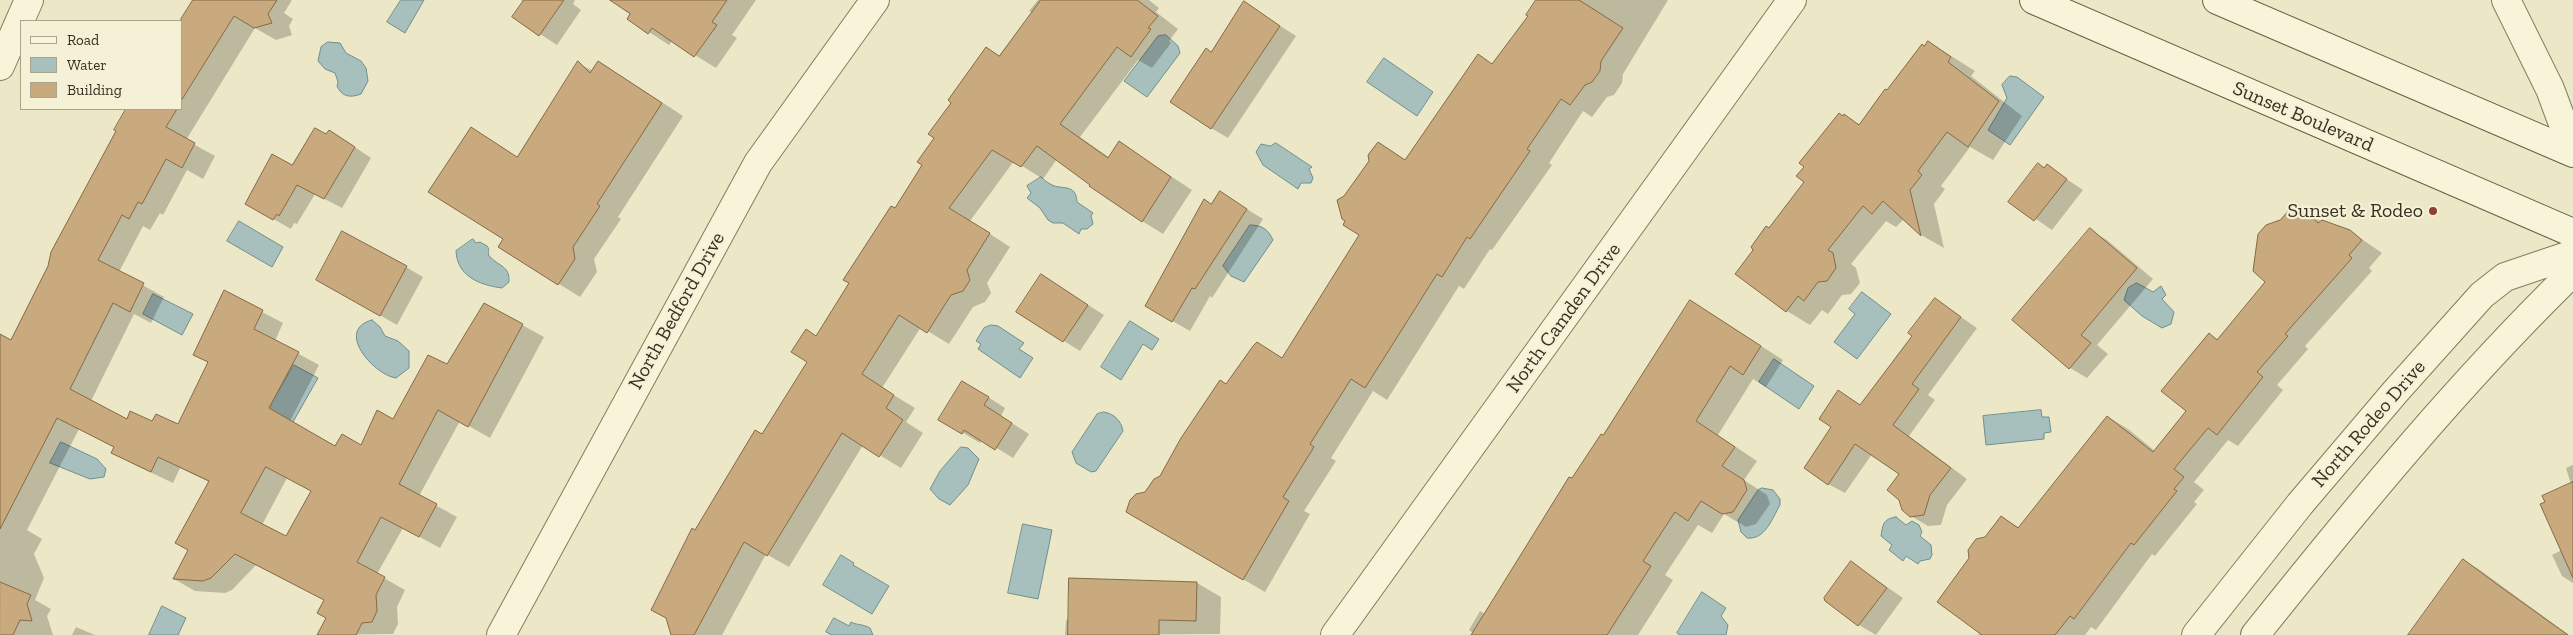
<!DOCTYPE html>
<style>
body{margin:0}
#map{position:relative;width:2573px;height:635px;overflow:hidden;background:#ece8c7;font-family:"Zilla Slab",serif}
canvas{display:block}
.legend{position:absolute;left:20px;top:20px;width:162px;height:90px;box-sizing:border-box;background:#f4f1d6;border:1px solid #a9a48d;margin:0;padding:6px 9px;list-style:none;font-size:15px;color:#383020}
.legend li{display:flex;align-items:center;gap:10px;height:25px}
.legend b{width:25px;border:1px solid #a9a48d}
</style>
<div id="map">
<canvas width="2573" height="635"></canvas>
<ul class="legend">
<li><b style="height:6px;background:#f7f4da"></b>Road</li>
<li><b style="height:14px;background:#a8c0bd"></b>Water</li>
<li><b style="height:14px;background:#c9aa7f"></b>Building</li>
</ul>
</div>
<script>
const g = document.querySelector('canvas').getContext('2d');
g.lineJoin = 'round';
function fillPath(path, color) {
  g.fillStyle = color;
  g.fill(path, 'evenodd');
}
function strokePath(path, color, width, dash) {
  g.strokeStyle = color;
  g.lineWidth = width;
  g.lineCap = dash ? 'butt' : 'round';
  g.setLineDash(dash || []);
  g.stroke(path);
}
function label(font, color, halo, rows, align = 'center') {
  g.font = font + ' "Zilla Slab",serif';
  g.lineWidth = 4.5;
  g.setLineDash([]);
  g.textBaseline = 'middle';
  g.strokeStyle = halo;
  g.fillStyle = color;
  for (const [text, x, y, turn = 0] of rows) {
    g.save();
    g.translate(x, y);
    g.rotate((+turn || 0) * Math.PI / 180);
    g.textAlign = isNaN(turn) ? turn : align;
    if (halo) g.strokeText(text, 0, 0);
    g.fillText(text, 0, 0);
    g.restore();
  }
}
const water = new Path2D(`
 M 401,0 L 424,0 L 405,33 L 387,22 Z
 M 1166,35 L 1178,46 L 1180,53 L 1147,97 L 1124,81 L 1158,36 Z
 M 328,42 L 340,43 L 346,53 L 361,61 L 366,68 L 368,81 L 361,94 C 350,98 342,97 337,86 L 338,82 L 335,73 L 325,69 L 318,61 L 321,47 Z
 M 1384,58 L 1433,92 L 1417,116 L 1367,82 Z
 M 2010,76 L 2017,77 L 2044,97 L 2010,145 L 1988,130 L 2007,98 L 2002,85 Z
 M 1276,143 L 1312,167 L 1309,169 L 1313,178 L 1311,183 L 1301,183 L 1298,189 L 1263,165 L 1256,152 L 1261,144 L 1270,146 Z
 M 1041,177 C 1044,180 1048,183 1052,185 C 1062,190 1076,183 1077,202 L 1093,213 L 1091,216 L 1093,224 L 1087,229 L 1081,229 L 1079,234 L 1063,223 L 1053,223 L 1048,220 L 1040,208 L 1027,198 L 1031,193 L 1027,186 Z
 M 239,221 L 283,247 L 272,267 L 227,241 Z
 M 1250,225 C 1262,225 1268,229 1273,240 L 1244,282 L 1231,276 L 1223,266 Z
 M 473,239 L 476,243 L 480,242 L 487,246 C 491,251 486,252 490,257 C 500,267 510,266 509,282 L 502,288 C 479,285 457,276 456,251 Z
 M 2137,283 L 2153,292 L 2161,286 L 2166,295 L 2162,299 L 2174,312 L 2171,324 L 2162,328 L 2142,316 L 2124,300 L 2128,288 Z
 M 1862,292 L 1891,314 L 1857,359 L 1834,342 L 1855,314 L 1849,309 Z
 M 153,294 L 193,314 L 182,335 L 143,314 Z
 M 372,320 L 380,327 L 385,336 L 398,341 L 409,351 L 409,368 L 396,378 C 374,375 334,330 372,320 Z
 M 1130,321 L 1159,339 L 1152,350 L 1143,344 L 1121,380 L 1101,367 Z
 M 991,325 L 998,326 L 1024,343 L 1019,349 L 1033,358 L 1020,378 L 978,349 L 981,344 L 976,341 L 984,328 Z
 M 1774,359 L 1814,386 L 1799,409 L 1759,382 Z
 M 294,365 L 318,378 L 289,429 L 264,417 Z
 M 2041,410 L 2042,417 L 2049,417 L 2051,432 L 2044,433 L 2044,439 L 1986,445 L 1983,416 Z
 M 1104,412 C 1114,414 1121,420 1123,431 L 1096,471 L 1091,472 L 1076,463 L 1072,452 L 1097,414 Z
 M 61,442 L 97,459 L 106,469 L 104,477 L 90,479 L 50,463 Z
 M 961,447 L 968,448 L 979,459 L 968,485 L 950,505 L 939,499 L 930,489 L 940,471 Z
 M 1762,488 L 1773,490 L 1780,499 L 1780,505 C 1772,519 1765,540 1747,538 L 1741,532 L 1738,520 L 1758,490 Z
 M 1896,517 L 1906,525 L 1912,521 L 1919,525 L 1922,532 L 1920,536 L 1931,545 L 1932,555 L 1930,559 L 1920,561 L 1918,564 L 1906,556 L 1903,561 L 1889,550 L 1892,545 L 1881,536 C 1883,524 1883,519 1896,517 Z
 M 1023,524 L 1052,530 L 1038,599 L 1008,593 Z
 M 841,555 L 854,563 L 853,565 L 889,586 L 872,614 L 823,585 Z
 M 1702,592 L 1726,608 L 1721,616 L 1728,625 L 1726,635 L 1680,635 L 1677,633 Z
 M 162,606 L 186,618 L 178,635 L 149,635 Z
 M 834,618 L 849,626 L 851,622 C 856,625 863,624 870,628 L 873,635 L 832,635 L 826,632 Z`);
fillPath(water, '#a8c0bd');
strokePath(water, '#6f8f8c', 1);
fillPath(new Path2D(`
 M 193,0 L 292,0 L 284,13 L 293,19 L 289,26 L 292,35 L 276,40 L 255,28 L 186,140 L 215,156 L 203,179 L 187,170 L 163,215 L 160,213 L 150,230 L 143,226 L 119,272 L 164,297 L 151,323 L 134,314 L 91,401 L 127,420 L 179,426 L 209,363 L 195,355 L 224,292 L 283,323 L 275,341 L 319,365 L 290,421 L 335,447 L 362,446 L 394,420 L 447,366 L 484,304 L 544,337 L 490,438 L 460,421 L 419,496 L 457,517 L 440,548 L 403,528 L 377,574 L 405,590 L 397,607 L 398,624 L 393,634 L 319,635 L 328,618 L 325,600 L 256,565 L 232,590 L 225,593 L 195,591 L 174,579 L 190,550 L 209,482 L 180,468 L 173,483 L 133,464 L 113,452 L 115,448 L 79,429 L 27,530 L 42,539 L 34,554 L 44,578 L 35,600 L 51,609 L 47,616 L 53,635 L 0,635 L 0,361 L 128,109 L 181,109 L 180,21 ZM 287,478 L 313,491 L 286,538 L 262,525 Z
 M 521,0 L 575,0 L 573,4 L 581,10 L 557,45 L 514,17 L 523,3 Z
 M 629,0 L 756,0 L 732,35 L 737,38 L 716,68 L 672,41 L 669,45 L 649,32 L 637,6 Z
 M 1038,0 L 1149,0 L 1159,8 L 1156,12 L 1178,29 L 1169,41 L 1171,43 L 1152,68 L 1138,60 L 1080,137 L 1110,158 L 1120,143 L 1192,190 L 1163,234 L 1142,221 L 1057,159 L 1043,179 L 1014,161 L 970,221 L 1010,247 L 987,283 L 991,293 L 985,302 L 973,307 L 949,344 L 921,327 L 882,388 L 915,408 L 906,422 L 923,433 L 901,468 L 863,445 L 789,567 L 766,554 L 722,635 L 672,635 L 676,565 L 674,564 L 692,530 L 696,532 L 762,436 L 809,362 L 816,337 L 924,165 L 953,103 L 986,48 L 1001,57 L 1033,13 L 1029,11 Z
 M 1538,0 L 1668,0 L 1623,74 L 1622,83 L 1614,95 L 1607,97 L 1592,117 L 1583,111 L 1549,163 L 1552,165 L 1492,250 L 1490,249 L 1464,289 L 1459,286 L 1387,400 L 1373,391 L 1331,458 L 1336,461 L 1304,511 L 1310,514 L 1265,592 L 1127,512 L 1161,477 L 1227,386 L 1283,359 L 1361,234 L 1347,221 L 1345,197 L 1370,161 L 1378,144 L 1406,160 L 1434,145 L 1529,16 Z
 M 1245,3 L 1296,36 L 1228,138 L 1211,128 L 1211,53 Z
 M 1929,42 L 1975,71 L 1971,76 L 2022,116 L 1993,160 L 1970,147 L 1941,186 L 1945,189 L 1934,204 L 1944,248 L 1921,235 L 1904,219 L 1896,227 L 1886,221 L 1851,264 L 1856,268 L 1860,283 L 1851,294 L 1842,295 L 1828,314 L 1822,310 L 1810,325 L 1787,311 L 1770,230 L 1806,182 L 1844,117 L 1861,125 Z
 M 578,63 L 593,71 L 620,75 L 683,116 L 618,217 L 621,219 L 594,259 L 597,272 L 580,297 L 500,247 L 505,239 L 471,128 L 518,158 Z
 M 326,136 L 346,141 L 371,158 L 342,208 L 315,194 L 297,224 L 294,223 L 291,229 L 247,204 Z
 M 2047,166 L 2083,190 L 2052,230 L 2010,201 Z
 M 1237,203 L 1263,219 L 1212,298 L 1210,296 L 1190,331 L 1146,306 L 1212,205 Z
 M 2296,205 L 2322,222 L 2350,231 L 2382,253 L 2369,268 L 2372,271 L 2305,346 L 2308,349 L 2277,385 L 2283,390 L 2238,446 L 2228,440 L 2194,482 L 2204,490 L 2194,502 L 2197,504 L 2155,556 L 2152,554 L 2096,630 L 2091,627 L 2085,635 L 1978,635 L 1980,632 L 1986,538 L 2001,517 L 2020,528 L 2108,417 L 2128,429 L 2155,451 L 2188,411 L 2209,334 L 2219,340 L 2267,282 L 2281,221 Z
 M 2090,230 L 2107,240 L 2153,279 L 2097,345 L 2108,354 L 2087,378 L 2070,368 L 2013,319 Z
 M 406,267 L 423,277 L 397,325 L 317,279 Z
 M 1058,286 L 1104,315 L 1080,351 L 1064,341 Z
 M 1935,299 L 1977,328 L 1928,395 L 1935,400 L 1909,436 L 1967,479 L 1947,505 L 1941,525 L 1928,526 L 1911,516 L 1901,474 L 1872,454 L 1845,493 L 1828,484 L 1832,427 L 1839,392 L 1862,406 L 1914,335 Z
 M 1713,315 L 1783,360 L 1766,387 L 1753,379 L 1718,435 L 1757,461 L 1744,480 L 1767,495 L 1770,504 L 1756,524 L 1746,527 L 1724,514 L 1712,533 L 1698,525 L 1665,575 L 1673,580 L 1638,635 L 1471,635 L 1473,633 L 1469,630 L 1480,611 L 1485,614 L 1572,480 L 1603,437 Z
 M 980,392 L 1005,408 L 1001,416 L 1029,434 L 1013,458 L 982,439 L 980,443 L 940,419 Z
 M 2573,465 L 2573,583 L 2562,576 L 2552,555 L 2562,550 L 2571,484 L 2566,468 Z
 M 2463,560 L 2480,570 L 2569,635 L 2409,635 Z
 M 1852,563 L 1903,598 L 1876,635 L 1859,625 Z
 M 1197,583 L 1221,597 L 1220,634 L 1065,635 L 1066,620 Z
 M 76,627 L 95,635 L 72,635 Z`), '#0003');
const building = new Path2D(`
 M 193,0 L 277,0 L 268,14 L 272,23 L 254,28 L 234,16 L 181,101 L 181,19 Z
 M 524,0 L 564,0 L 539,36 L 512,17 Z
 M 610,0 L 727,0 L 712,22 L 717,25 L 694,57 L 652,28 L 648,34 L 627,19 L 630,14 Z
 M 1041,0 L 1137,0 L 1158,16 L 1148,28 L 1151,29 L 1131,57 L 1117,47 L 1060,124 L 1108,158 L 1119,141 L 1171,177 L 1142,222 L 1089,186 L 1090,185 L 1037,146 L 1021,167 L 992,150 L 949,208 L 990,233 L 967,270 L 970,280 L 963,291 L 951,295 L 927,333 L 899,315 L 862,374 L 894,395 L 886,408 L 903,420 L 879,457 L 842,433 L 767,556 L 744,542 L 694,635 L 671,635 L 666,618 L 651,610 L 692,528 L 695,530 L 755,430 L 762,434 L 807,362 L 791,352 L 806,329 L 816,336 L 849,283 L 843,280 L 891,206 L 895,208 L 922,165 L 917,162 L 934,138 L 928,134 L 951,103 L 948,100 L 986,47 L 999,56 Z
 M 1536,0 L 1579,0 L 1623,28 L 1601,61 L 1600,71 L 1592,82 L 1585,85 L 1570,105 L 1561,99 L 1527,149 L 1530,151 L 1470,239 L 1467,237 L 1442,277 L 1437,274 L 1365,388 L 1351,379 L 1310,444 L 1314,447 L 1283,497 L 1289,501 L 1243,580 L 1126,512 L 1130,500 L 1136,494 L 1145,492 L 1154,479 L 1160,476 L 1181,438 L 1220,380 L 1226,384 L 1253,346 L 1257,342 L 1282,358 L 1359,235 L 1343,225 L 1345,221 L 1342,219 L 1337,200 L 1344,196 L 1369,161 L 1368,155 L 1378,142 L 1405,160 L 1478,54 L 1492,64 L 1528,16 L 1526,15 Z
 M 1244,1 L 1280,26 L 1211,129 L 1170,102 L 1206,48 L 1211,52 Z
 M 1928,41 L 1951,57 L 1948,62 L 1999,101 L 1968,147 L 1947,132 L 1918,171 L 1922,175 L 1910,190 L 1921,236 L 1883,201 L 1872,214 L 1863,206 L 1828,250 L 1833,253 L 1836,268 L 1827,281 L 1818,282 L 1804,301 L 1798,296 L 1786,312 L 1735,274 L 1753,250 L 1751,247 L 1766,226 L 1769,228 L 1804,182 L 1796,176 L 1804,167 L 1799,163 L 1839,113 L 1843,116 L 1844,114 L 1859,125 L 1885,89 L 1887,90 L 1922,44 L 1924,46 Z
 M 578,61 L 590,73 L 598,61 L 662,103 L 597,204 L 600,206 L 573,247 L 575,259 L 558,285 L 498,247 L 503,239 L 428,192 L 471,127 L 517,157 Z
 M 126,109 L 177,109 L 166,127 L 195,143 L 182,168 L 166,159 L 142,204 L 138,202 L 129,219 L 122,215 L 98,260 L 144,283 L 130,312 L 113,303 L 70,389 L 127,419 L 130,411 L 152,421 L 156,414 L 178,424 L 208,362 L 193,355 L 224,290 L 263,310 L 254,329 L 299,352 L 269,408 L 335,446 L 342,434 L 361,445 L 377,410 L 393,419 L 428,355 L 447,364 L 484,303 L 523,324 L 468,427 L 438,410 L 399,484 L 437,504 L 419,537 L 381,517 L 357,562 L 385,577 L 376,595 L 377,611 L 372,622 L 362,623 L 356,635 L 317,635 L 326,618 L 317,613 L 324,600 L 235,554 L 211,578 L 203,581 L 173,579 L 188,550 L 175,543 L 209,481 L 158,457 L 151,472 L 111,453 L 114,447 L 57,418 L 0,529 L 0,334 L 11,340 L 48,266 L 51,252 L 116,131 L 114,130 ZM 266,467 L 311,491 L 286,536 L 241,513 Z
 M 315,128 L 326,134 L 329,130 L 355,147 L 324,199 L 297,185 L 279,216 L 277,214 L 273,220 L 245,204 L 272,154 L 292,165 Z
 M 2038,163 L 2044,168 L 2047,164 L 2067,179 L 2034,221 L 2008,202 Z
 M 1220,191 L 1247,209 L 1195,289 L 1192,288 L 1172,322 L 1145,306 L 1204,199 L 1211,204 Z
 M 2296,203 L 2318,223 L 2322,220 L 2350,230 L 2362,240 L 2349,255 L 2352,258 L 2285,334 L 2288,336 L 2257,372 L 2263,377 L 2217,435 L 2208,428 L 2174,469 L 2184,477 L 2174,489 L 2177,491 L 2134,545 L 2131,543 L 2074,619 L 2070,616 L 2055,635 L 1982,635 L 1937,602 L 1969,558 L 1968,550 L 1976,539 L 1985,537 L 2001,516 L 2018,528 L 2107,416 L 2153,452 L 2186,411 L 2161,391 L 2209,333 L 2217,340 L 2265,282 L 2253,271 L 2258,234 L 2266,225 L 2280,220 Z
 M 2090,228 L 2137,268 L 2081,335 L 2091,343 L 2069,369 L 2012,320 Z
 M 342,231 L 407,266 L 380,316 L 316,280 Z
 M 1041,274 L 1088,305 L 1063,342 L 1016,312 Z
 M 1935,298 L 1961,317 L 1912,384 L 1919,389 L 1893,425 L 1951,468 L 1930,495 L 1924,515 L 1910,517 L 1902,510 L 1899,500 L 1887,490 L 1899,474 L 1855,444 L 1828,485 L 1804,468 L 1831,427 L 1819,419 L 1838,390 L 1860,405 L 1912,336 L 1908,333 Z
 M 1690,300 L 1761,346 L 1743,375 L 1730,366 L 1696,421 L 1735,447 L 1722,466 L 1744,480 L 1747,490 L 1733,512 L 1722,514 L 1701,501 L 1688,521 L 1675,512 L 1643,561 L 1651,566 L 1607,635 L 1471,635 L 1569,477 L 1572,478 L 1601,434 L 1603,435 Z
 M 962,381 L 989,397 L 984,405 L 1012,423 L 995,450 L 964,430 L 962,434 L 938,420 Z
 M 2573,482 L 2573,578 L 2540,504 L 2545,502 L 2542,496 Z
 M 2463,559 L 2498,585 L 2568,635 L 2408,635 Z
 M 1851,561 L 1887,588 L 1858,626 L 1825,601 L 1824,598 Z
 M 1069,578 L 1197,582 L 1196,621 L 1159,620 L 1159,635 L 1068,635 Z
 M 0,582 L 31,595 L 27,604 L 32,621 L 20,620 L 13,635 L 0,635 Z`);
fillPath(building, '#c9aa7f');
strokePath(building, '#856944', 1);
const minor = new Path2D(`
 M 2506,0 L 2550,89 L 2573,151
 M 0,66 L 29,0
 M 501,635 L 758,163 L 875,0
 M 1335,635 L 1792,0`);
const tertiary = new Path2D(`
 M 2196,635 L 2300,504 L 2396,391 L 2482,295 L 2505,277 L 2573,254
 M 2255,635 C 2356,509 2457,385 2573,272`);
const secondary = new Path2D(`
 M 2034,0 L 2573,233
 M 2217,0 L 2573,153`);
strokePath(minor, '#877b5d', 30);
strokePath(tertiary, '#877b5d', 30);
strokePath(secondary, '#695c40', 30);
strokePath(minor, '#f7f4da', 28);
strokePath(tertiary, '#f7f4da', 28);
strokePath(secondary, '#f7f4da', 28);
for (const [x, y, r, color] of [
 [2433,211,5,"#944030"]
]) {
  const dot = new Path2D();
  dot.arc(x, y, r, 0, 2 * Math.PI);
  g.fillStyle = color;
  g.fill(dot);
  strokePath(dot, '#f4f1d6', 2);
}
label('20px', '#383020', '#f4f1d6', [
 ["Sunset Boulevard",2303,117,23],
 ["North Bedford Drive",677,311,-61],
 ["North Camden Drive",1564,318,-54],
 ["North Rodeo Drive",2369,424,-49]
]);
label('20px', '#383020', '#f4f1d6', [
 ["Sunset & Rodeo",2423,211]
], 'right');
</script>
